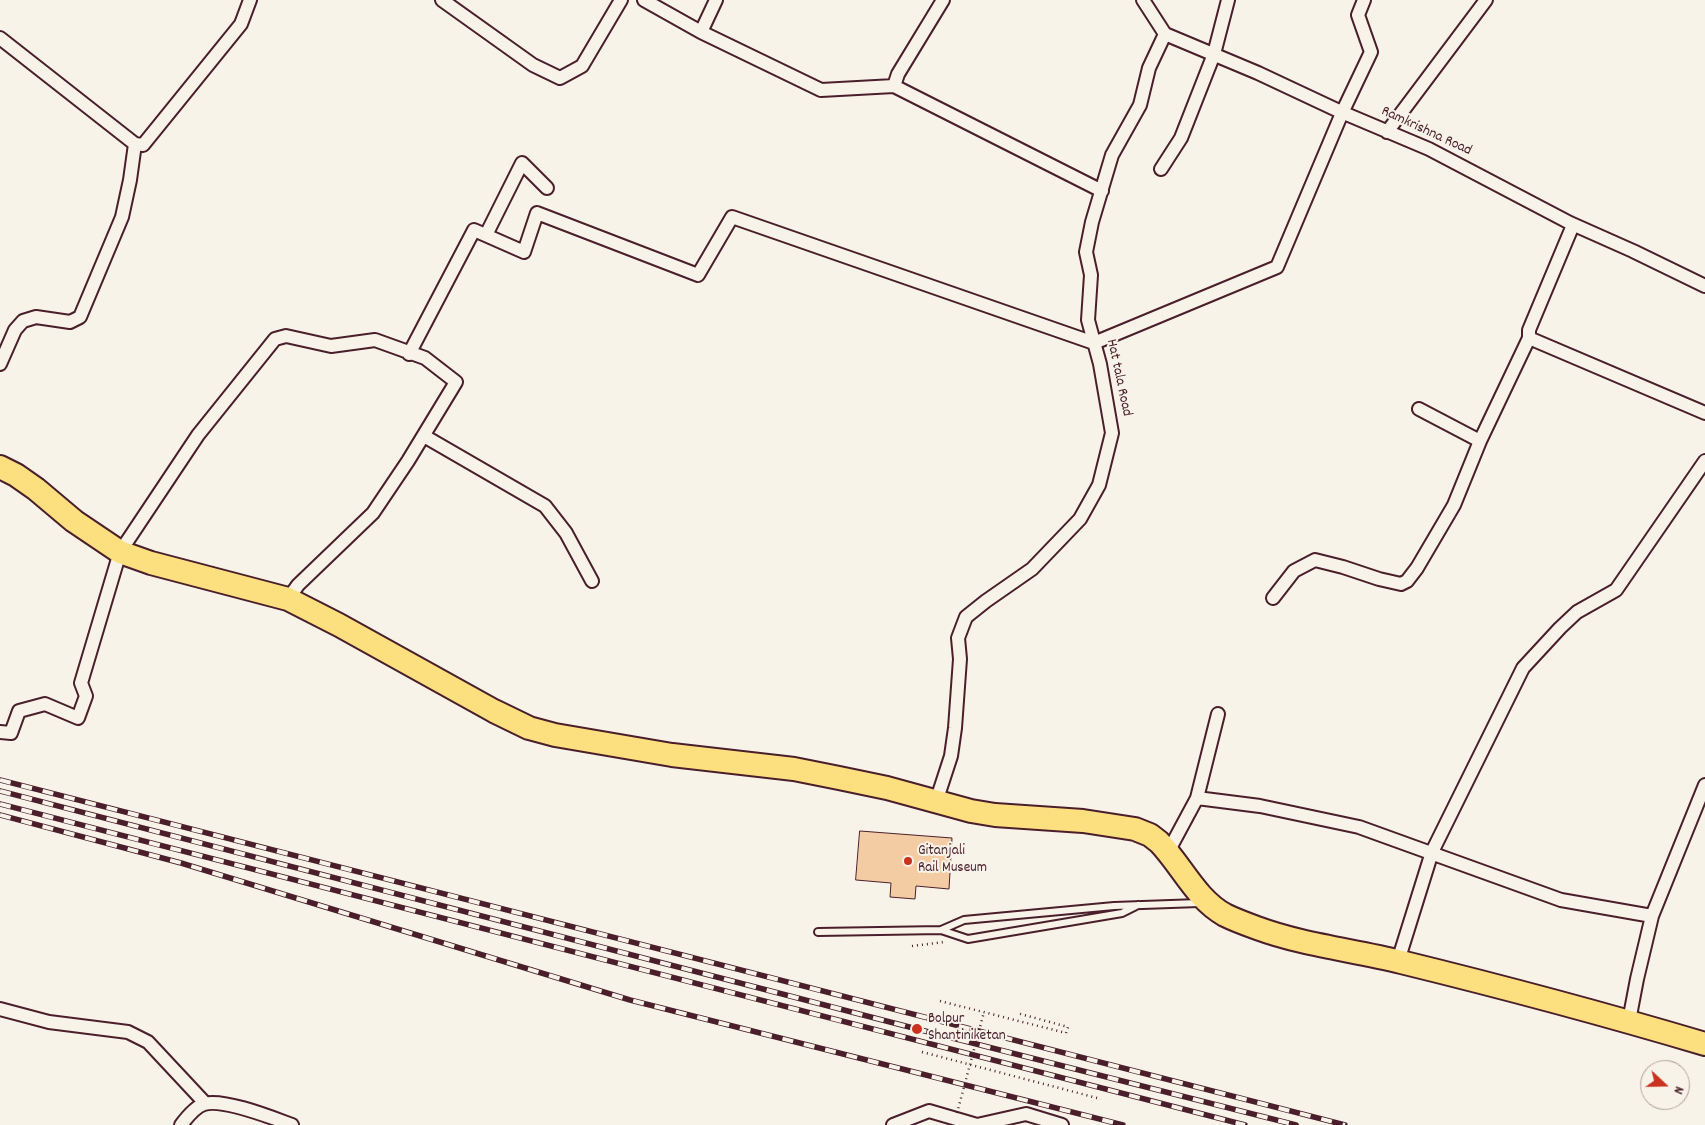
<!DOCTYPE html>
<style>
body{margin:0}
#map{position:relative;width:1705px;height:1125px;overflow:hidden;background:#f7f3e8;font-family:Dekko,sans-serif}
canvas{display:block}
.north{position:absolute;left:1640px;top:1060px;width:50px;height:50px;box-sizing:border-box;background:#f7f3e8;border:1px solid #b29e9c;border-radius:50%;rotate:111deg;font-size:14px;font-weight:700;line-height:20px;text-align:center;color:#4a1f2b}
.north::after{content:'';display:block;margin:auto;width:18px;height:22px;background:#c8321e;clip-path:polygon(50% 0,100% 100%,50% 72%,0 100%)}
</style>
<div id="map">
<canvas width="1705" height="1125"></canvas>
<div class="north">N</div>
</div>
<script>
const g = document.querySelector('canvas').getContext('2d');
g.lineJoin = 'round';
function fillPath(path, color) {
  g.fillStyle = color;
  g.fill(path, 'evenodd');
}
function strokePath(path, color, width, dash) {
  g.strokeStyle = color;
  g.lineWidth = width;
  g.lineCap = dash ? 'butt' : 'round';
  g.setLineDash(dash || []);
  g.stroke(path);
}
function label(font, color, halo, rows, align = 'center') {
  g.font = font + ' Dekko,sans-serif';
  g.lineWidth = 4;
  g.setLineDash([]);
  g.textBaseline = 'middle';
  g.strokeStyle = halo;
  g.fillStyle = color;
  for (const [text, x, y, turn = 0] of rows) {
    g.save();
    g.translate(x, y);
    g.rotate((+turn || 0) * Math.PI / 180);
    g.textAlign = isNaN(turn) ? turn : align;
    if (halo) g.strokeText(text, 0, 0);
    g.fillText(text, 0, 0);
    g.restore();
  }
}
const building = new Path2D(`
 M 860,831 L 952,838 L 949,889 L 916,886 L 915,899 L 890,897 L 891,883 L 856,880 Z`);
fillPath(building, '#f4cca4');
strokePath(building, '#4a1f2b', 1);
const lane = new Path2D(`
 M 941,930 L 964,920 L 1114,906 L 1199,903
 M 818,932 L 941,930 L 968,939 L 1122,913 L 1138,905`);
const street = new Path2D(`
 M 442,0 L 533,65 L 560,78 L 582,66 L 621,0
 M 644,0 L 701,32 L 821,90 L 894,86 L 1102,191
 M 1143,0 L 1165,34 L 1258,73 L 1339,111 L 1429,149 L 1570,223 L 1633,251 L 1705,286
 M 701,32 L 716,0
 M 0,38 L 135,144 L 143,145 L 241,24 L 250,0
 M 894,86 L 898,74 L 943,0
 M 1387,132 L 1486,0
 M 1161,169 L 1181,138 L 1214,54 L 1228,0
 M 486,235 L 522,163 L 547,188
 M 1529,338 L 1705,413
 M 409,354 L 474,230 L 524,252 L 537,213 L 698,275 L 732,217 L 1094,343 L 1277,267 L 1342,113 L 1371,52 L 1358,15 L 1364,0
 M 0,364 L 15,330 L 23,321 L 36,317 L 70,322 L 80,317 L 122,217 L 130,180 L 135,144
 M 1419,409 L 1480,441
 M 424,436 L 545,506 L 566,533 L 592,581
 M 1273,598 L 1294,571 L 1315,560 L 1343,567 L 1379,579 L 1401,584 L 1407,581 L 1417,568 L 1454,505 L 1480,441 L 1529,338 L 1529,330 L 1573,225
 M 0,732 L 11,733 L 19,711 L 45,704 L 78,718 L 86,696 L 81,683 L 120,552 L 198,435 L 275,339 L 286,336 L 331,346 L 375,340 L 425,358 L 456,382 L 408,461 L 373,513 L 298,585 L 288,599
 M 1197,798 L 1260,806 L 1359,827 L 1561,900 L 1652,916 L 1705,785
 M 936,802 L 951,756 L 955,728 L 960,659 L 958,638 L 966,617 L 986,601 L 1032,569 L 1080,519 L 1099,485 L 1112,433 L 1100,364 L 1088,320 L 1091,275 L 1086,252 L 1092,222 L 1112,155 L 1140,105 L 1149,68 L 1165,34
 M 1168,852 L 1197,798 L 1218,714
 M 1398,961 L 1432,852 L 1523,668 L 1560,628 L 1577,612 L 1616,590 L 1705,461
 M 0,1009 L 49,1022 L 128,1032 L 148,1042 L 205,1103
 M 1629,1021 L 1637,979 L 1652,916
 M 181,1125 C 187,1117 195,1107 204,1104 C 223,1098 273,1118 292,1125
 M 893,1125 L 929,1111 L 977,1125
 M 977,1125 L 1026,1114 L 1062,1125`);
const highway = new Path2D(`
 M 0,467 L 16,475 L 36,489 L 74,521 L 120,552 L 151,563 L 288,599 L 339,625 L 494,711 L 529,728 L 555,735 L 672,755 L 794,769 L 839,778 L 887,788 L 971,811 L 995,815 L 1083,821 L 1135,829 L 1150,835 L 1159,842 C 1182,866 1196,899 1225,915 C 1235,920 1246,924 1257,928 C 1303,945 1353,950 1401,962 C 1503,987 1604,1014 1705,1044`);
strokePath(lane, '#4a1f2b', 10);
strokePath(street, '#4a1f2b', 16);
strokePath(highway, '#4a1f2b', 26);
strokePath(new Path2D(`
 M 912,946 L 944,942
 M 940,1001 L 1066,1033 L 1068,1027 L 1017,1013
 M 922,1052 L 1101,1099`), '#4a1f2b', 2.5, [1, 4]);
strokePath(lane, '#f7f3e8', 6);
strokePath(street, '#f7f3e8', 12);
strokePath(highway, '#fce080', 22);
const rail = new Path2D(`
 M 0,780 L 1345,1125
 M 0,791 L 917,1029 L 1296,1125
 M 0,804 L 1245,1125
 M 0,815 L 181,863 L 630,1000 L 1123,1125`);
strokePath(rail, '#4a1f2b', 5.5);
strokePath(rail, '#f7f3e8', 4, [11]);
strokePath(new Path2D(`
 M 957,1113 L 984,1012`), '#4a1f2b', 2.5, [1, 4]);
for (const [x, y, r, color] of [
 [908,861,5,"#c8321e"],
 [917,1029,6,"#c8321e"]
]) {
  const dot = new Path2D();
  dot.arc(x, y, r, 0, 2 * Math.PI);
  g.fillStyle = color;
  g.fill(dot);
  strokePath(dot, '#f7f3e8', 2);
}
label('15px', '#4a1f2b', '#f7f3e8', [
 ["Ramkrishna Road",1426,132,25],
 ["Hat tala Road",1118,378,78]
]);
label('15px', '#4a1f2b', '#f7f3e8', [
 ["Gitanjali",918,852],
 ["Rail Museum",918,869],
 ["Bolpur",928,1020],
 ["Shantiniketan",928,1037]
], 'left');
</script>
